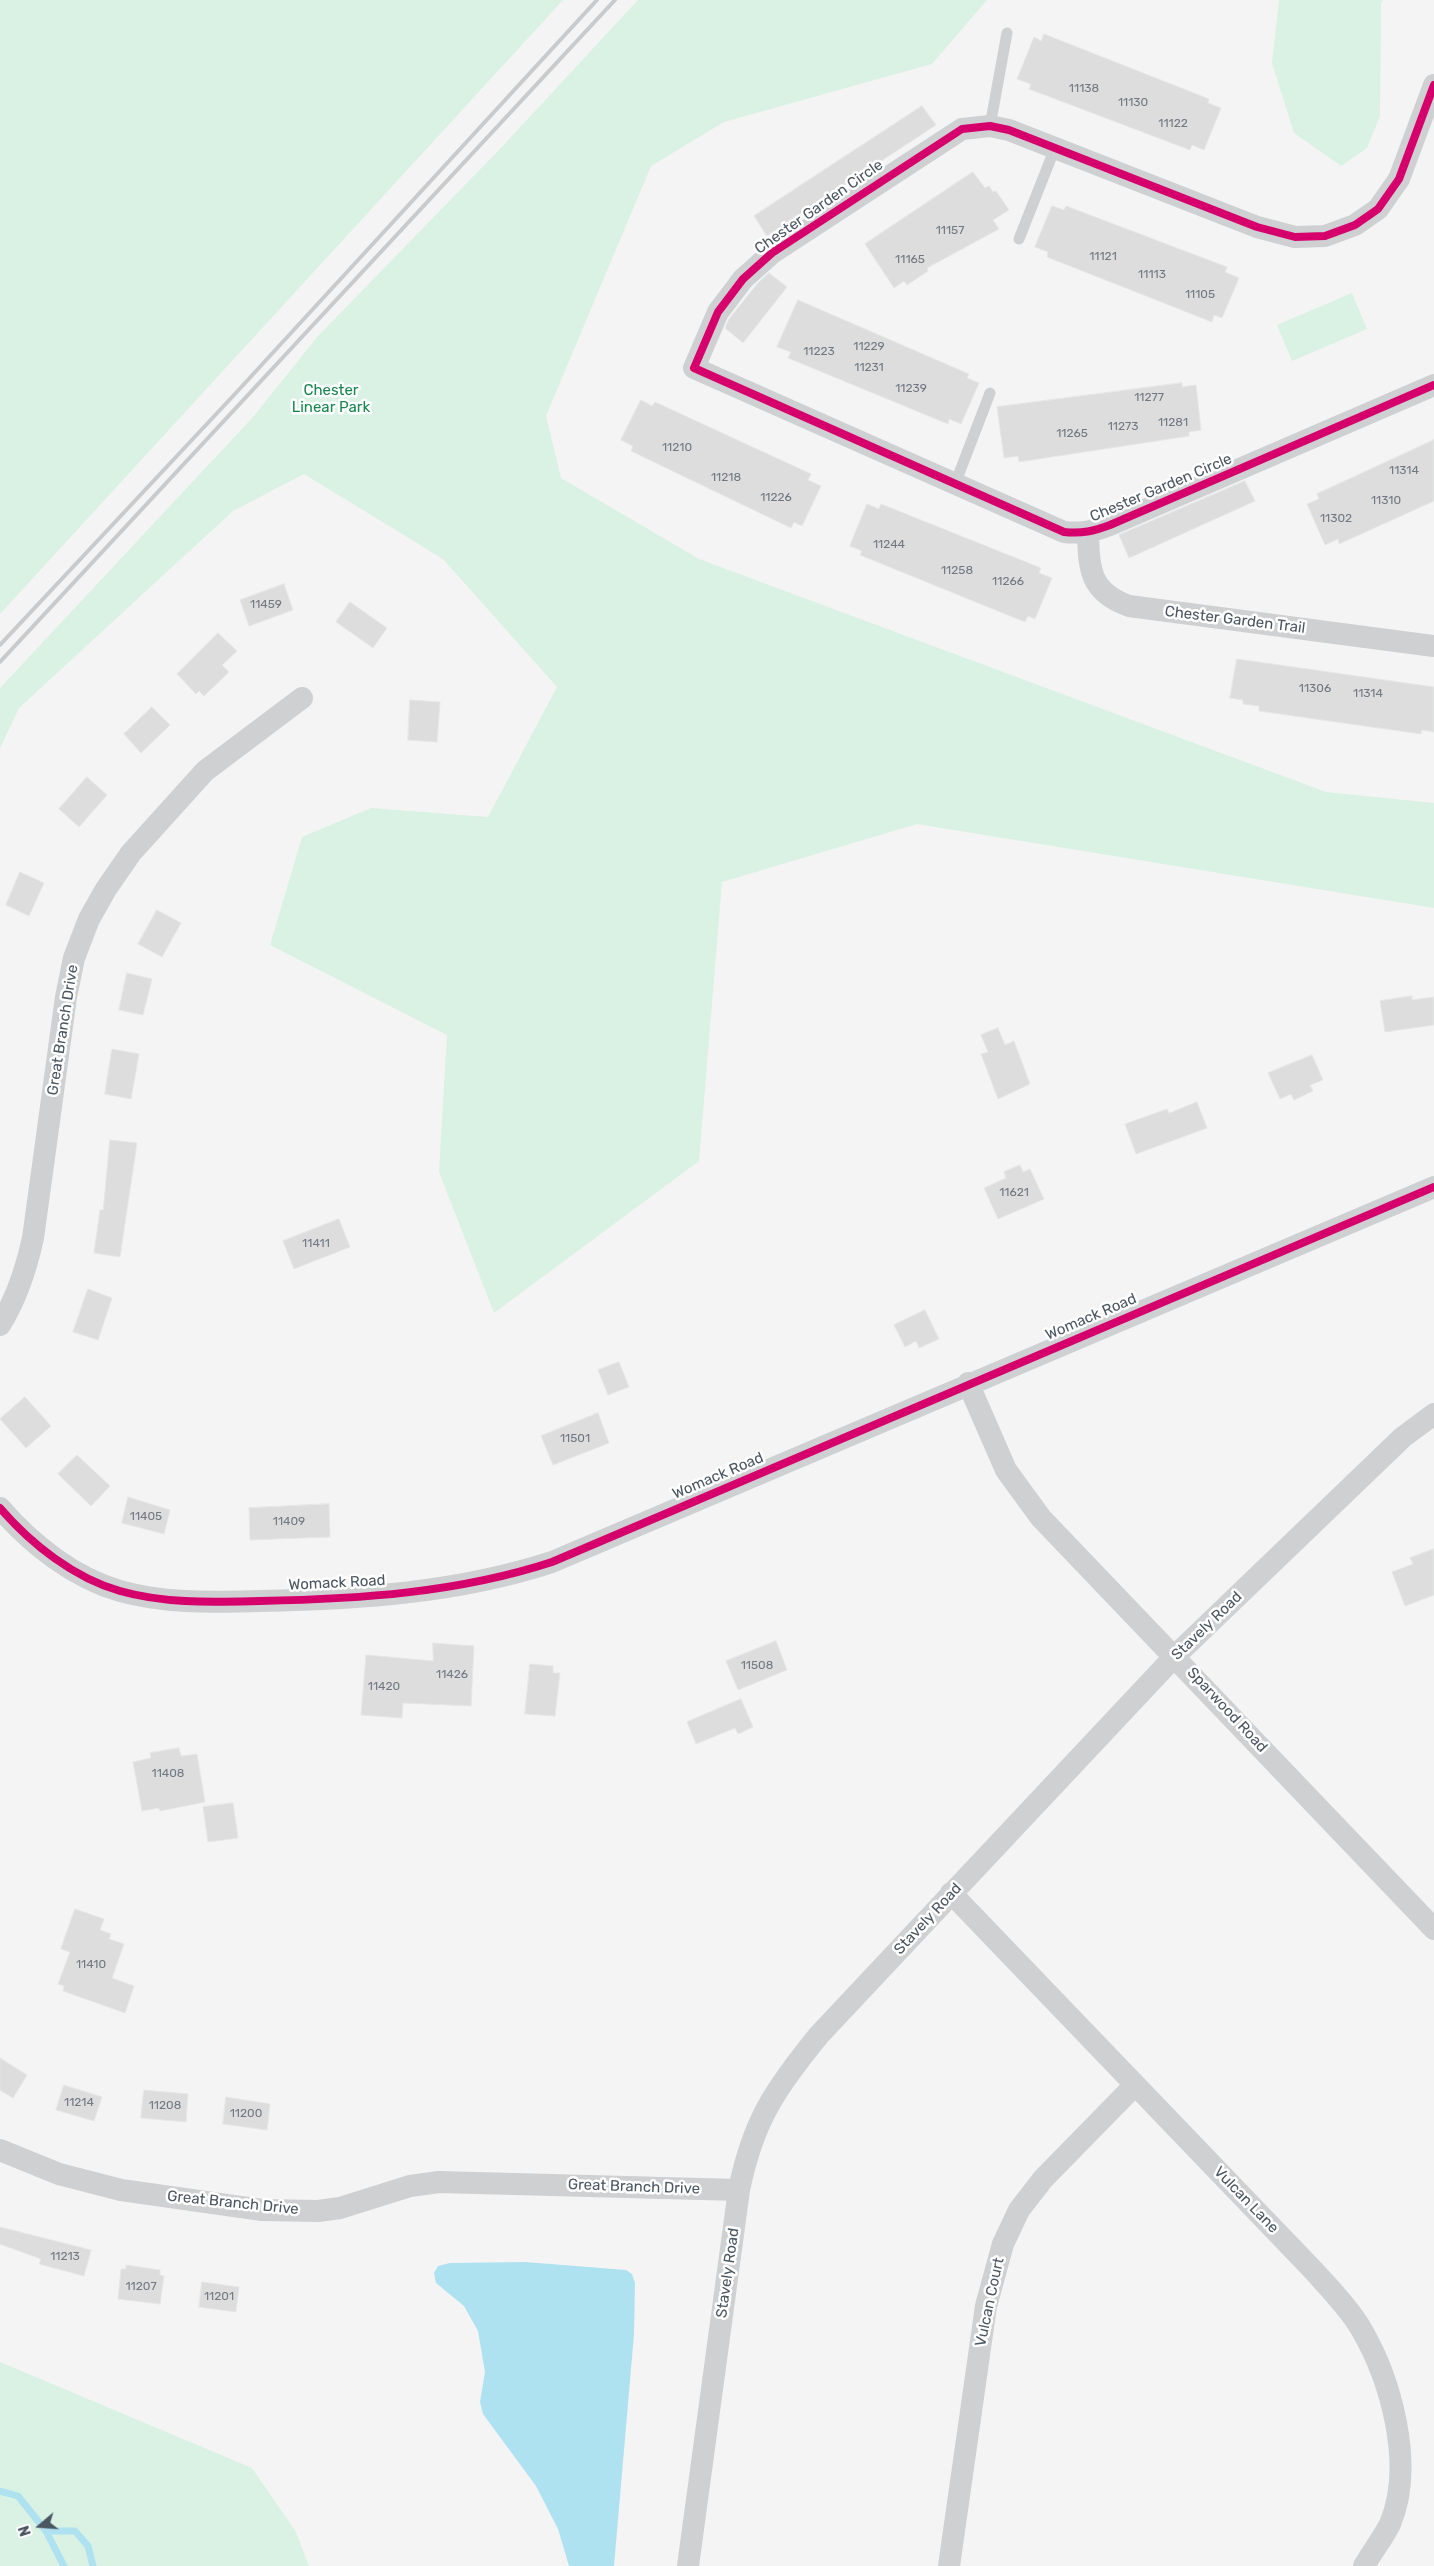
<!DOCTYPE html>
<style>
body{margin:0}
#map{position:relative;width:1434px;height:2566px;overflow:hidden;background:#f4f4f4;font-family:Rubik,sans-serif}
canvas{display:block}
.north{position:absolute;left:15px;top:2501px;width:50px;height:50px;-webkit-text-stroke:4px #fff;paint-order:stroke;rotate:252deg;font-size:14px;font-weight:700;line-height:20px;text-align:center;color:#4a5661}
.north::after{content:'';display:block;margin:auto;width:18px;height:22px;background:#4a5661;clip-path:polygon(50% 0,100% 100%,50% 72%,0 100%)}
</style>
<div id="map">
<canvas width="1434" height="2566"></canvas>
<div class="north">N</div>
</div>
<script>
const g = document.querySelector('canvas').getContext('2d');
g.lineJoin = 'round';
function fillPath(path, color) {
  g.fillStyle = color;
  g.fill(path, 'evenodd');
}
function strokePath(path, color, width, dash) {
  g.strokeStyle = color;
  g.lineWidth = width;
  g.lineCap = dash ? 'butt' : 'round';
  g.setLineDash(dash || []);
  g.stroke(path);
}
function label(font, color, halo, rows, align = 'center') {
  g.font = font + ' Rubik,sans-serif';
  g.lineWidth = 5;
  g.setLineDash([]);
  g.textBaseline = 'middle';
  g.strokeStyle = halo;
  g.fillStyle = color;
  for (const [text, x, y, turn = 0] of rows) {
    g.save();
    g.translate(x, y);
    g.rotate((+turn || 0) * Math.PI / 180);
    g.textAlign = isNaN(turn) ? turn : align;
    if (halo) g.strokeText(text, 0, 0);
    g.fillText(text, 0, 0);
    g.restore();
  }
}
fillPath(new Path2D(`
 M 0,0 L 563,0 L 0,614 Z
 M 638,0 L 987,0 L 932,64 L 724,122 L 651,166 L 546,416 L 561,478 L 699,559 L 1326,792 L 1434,803 L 1434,908 L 917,824 L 722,882 L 699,1161 L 494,1313 L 439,1172 L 447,1035 L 270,945 L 302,837 L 371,808 L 488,817 L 557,687 L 443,559 L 304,474 L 233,511 L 19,708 L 0,748 L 0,688 L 253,417 L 318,336 L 499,150 Z
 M 1279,0 L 1383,0 L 1381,4 L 1380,116 L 1367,148 L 1341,166 L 1294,133 L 1272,63 Z
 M 1352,293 L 1367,329 L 1292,361 L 1277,325 Z
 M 0,2362 L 252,2468 L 296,2532 L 309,2566 L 0,2566 Z`), '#d9f2e3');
fillPath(new Path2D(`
 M 525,2262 L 626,2270 L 632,2274 L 635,2283 L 634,2334 L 614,2566 L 569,2566 L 558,2529 L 536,2486 L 483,2414 L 480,2402 L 485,2372 L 478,2331 L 464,2306 L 436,2283 L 434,2273 L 438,2266 L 450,2263 Z`), '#aee2f0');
strokePath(new Path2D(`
 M 0,2491 L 18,2496 L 46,2531 L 64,2566
 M 46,2531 L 75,2531 L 88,2546 L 93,2566`), '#aee2f0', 7);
const building = new Path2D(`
 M 1044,34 L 1209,99 L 1208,103 L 1221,108 L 1204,150 L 1192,145 L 1190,150 L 1029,89 L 1031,84 L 1017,79 L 1034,37 L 1041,41 Z
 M 922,106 L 936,125 L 767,236 L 754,216 Z
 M 973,172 L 985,188 L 989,186 L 993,192 L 996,191 L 1009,210 L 993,220 L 999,229 L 927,268 L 928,271 L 907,285 L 904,281 L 894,288 L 865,244 Z
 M 1052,206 L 1064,210 L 1066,206 L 1227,267 L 1225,272 L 1239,278 L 1222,318 L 1214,315 L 1212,322 L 1047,257 L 1048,252 L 1035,247 Z
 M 769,273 L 787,287 L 743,343 L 725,328 L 729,319 L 757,284 Z
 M 798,300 L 969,374 L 967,378 L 979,383 L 961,424 L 949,419 L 948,424 L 788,358 L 791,352 L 777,347 Z
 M 1182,383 L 1182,387 L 1196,385 L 1201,430 L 1189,432 L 1189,436 L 1019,462 L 1018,456 L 1004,458 L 997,407 Z
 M 641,400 L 652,406 L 655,402 L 811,474 L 808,480 L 821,486 L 802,526 L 794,522 L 791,528 L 631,451 L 633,446 L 621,440 Z
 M 1434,440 L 1434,501 L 1339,544 L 1338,539 L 1325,545 L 1307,504 L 1319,499 L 1317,494 Z
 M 1245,481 L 1255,501 L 1129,558 L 1119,535 Z
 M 867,504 L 879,509 L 881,504 L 1041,568 L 1039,573 L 1052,578 L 1035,619 L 1028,616 L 1025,622 L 860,555 L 862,551 L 850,546 Z
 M 284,584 L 293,610 L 249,626 L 240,600 Z
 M 350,602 L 387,628 L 373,648 L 336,622 Z
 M 218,633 L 237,651 L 222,665 L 229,672 L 204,696 L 199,691 L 196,694 L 177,674 Z
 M 1237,659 L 1434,687 L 1434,732 L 1422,730 L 1421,734 L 1259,711 L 1259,706 L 1243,704 L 1243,700 L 1230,698 Z
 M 410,700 L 440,702 L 437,742 L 408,740 Z
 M 152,707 L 170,725 L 141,753 L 124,734 Z
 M 87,777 L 107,795 L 79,827 L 59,809 Z
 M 20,872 L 44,883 L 29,916 L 6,905 Z
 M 157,910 L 181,923 L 162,957 L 138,944 Z
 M 127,973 L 152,979 L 143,1015 L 119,1010 Z
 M 1412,996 L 1412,1000 L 1434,997 L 1434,1025 L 1385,1032 L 1380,1001 Z
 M 998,1028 L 1005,1045 L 1014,1041 L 1030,1084 L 998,1099 L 981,1054 L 988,1052 L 981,1035 Z
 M 112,1049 L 139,1054 L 131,1099 L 105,1094 Z
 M 1312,1055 L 1323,1080 L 1310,1085 L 1313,1091 L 1294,1100 L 1291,1094 L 1280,1099 L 1268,1073 Z
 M 1197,1102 L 1207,1128 L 1136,1154 L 1125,1124 L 1167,1109 L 1169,1113 Z
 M 110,1140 L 137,1143 L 120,1257 L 94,1253 L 100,1210 L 103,1210 Z
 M 1020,1165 L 1023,1172 L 1030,1169 L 1044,1199 L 998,1219 L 984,1188 L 1006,1178 L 1004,1172 Z
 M 339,1219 L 350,1247 L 294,1269 L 283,1241 Z
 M 88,1289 L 112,1298 L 98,1340 L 73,1332 Z
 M 925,1310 L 939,1339 L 919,1348 L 916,1341 L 905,1347 L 894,1325 Z
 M 619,1362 L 629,1387 L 608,1395 L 598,1370 Z
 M 25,1397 L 51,1426 L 26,1448 L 0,1419 Z
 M 598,1413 L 609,1443 L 553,1465 L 541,1436 Z
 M 77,1455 L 110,1486 L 91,1506 L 58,1474 Z
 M 128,1497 L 170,1510 L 164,1534 L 122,1523 Z
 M 329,1504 L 330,1537 L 250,1540 L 249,1508 Z
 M 1434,1549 L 1434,1595 L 1405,1606 L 1392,1572 L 1413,1564 L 1410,1558 Z
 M 776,1641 L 787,1670 L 738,1690 L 726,1661 Z
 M 433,1643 L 474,1646 L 471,1706 L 403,1703 L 402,1718 L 361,1715 L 366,1655 L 433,1661 Z
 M 530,1664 L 553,1666 L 553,1673 L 560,1673 L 555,1716 L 525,1714 Z
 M 741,1699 L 753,1727 L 738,1734 L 735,1728 L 696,1744 L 687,1722 Z
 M 179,1748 L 181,1756 L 197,1754 L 205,1802 L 160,1811 L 159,1808 L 142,1811 L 133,1762 L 151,1758 L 150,1753 Z
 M 233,1803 L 238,1838 L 208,1842 L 203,1807 Z
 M 75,1909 L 104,1919 L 100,1930 L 111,1934 L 109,1939 L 124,1944 L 112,1978 L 134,1986 L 125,2013 L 63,1991 L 64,1986 L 58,1984 L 70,1952 L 61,1949 Z
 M 0,2058 L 27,2075 L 13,2098 L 0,2090 Z
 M 64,2085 L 102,2097 L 94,2121 L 56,2110 Z
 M 144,2090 L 188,2094 L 186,2122 L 141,2118 Z
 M 226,2097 L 270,2104 L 267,2130 L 223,2124 Z
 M 0,2227 L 91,2250 L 84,2276 L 39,2264 L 41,2259 L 0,2244 Z
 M 126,2265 L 160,2270 L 160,2275 L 164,2276 L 160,2304 L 118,2299 L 121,2269 L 126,2269 Z
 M 202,2282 L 239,2287 L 236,2312 L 199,2307 Z`);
fillPath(building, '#ddddde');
strokePath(building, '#e5e6e7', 1);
strokePath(new Path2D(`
 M 990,126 L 1007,33
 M 1019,239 L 1055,148
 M 955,484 L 990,393`), '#ced0d2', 11);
strokePath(new Path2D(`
 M 1434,85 L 1399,179 L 1378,209 L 1355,225 L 1325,236 L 1295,237 L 1257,227 L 1009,130 L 990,126 L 962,129 L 772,253 L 743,279 L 718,312 L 694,368 L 1064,532 C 1082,534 1094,531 1110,525 L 1434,385
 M 1088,533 C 1089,570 1090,592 1129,606 L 1434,646
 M 0,1325 C 17,1298 26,1270 33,1238 L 66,997 L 74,958 L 89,919 L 106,889 L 131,853 L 205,771 L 302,698
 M 968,1383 L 1006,1470 L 1041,1518 L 1434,1929
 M 0,1508 C 31,1544 74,1578 120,1591 C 166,1604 213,1602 260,1601 C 359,1599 457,1593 552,1562 L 1434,1187
 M 951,1893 L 1314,2271 C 1330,2289 1348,2307 1360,2327 C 1391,2379 1415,2465 1390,2524 C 1383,2538 1372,2552 1364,2566
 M 0,2150 L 59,2174 L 121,2190 L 262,2210 L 318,2211 L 340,2208 L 410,2186 L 439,2182 L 739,2190
 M 688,2566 L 739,2190 C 753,2121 775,2089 819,2035 L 1175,1656 L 1403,1437 L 1434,1414
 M 949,2566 L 986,2306 L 1003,2244 L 1019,2210 L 1043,2179 L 1135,2085`), '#ced0d2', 22);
strokePath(new Path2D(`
 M 0,645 L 234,395 L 597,0
 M 0,662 L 615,0`), '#c9cacc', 4);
strokePath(new Path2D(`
 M 1434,85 L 1399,179 L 1378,209 L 1355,225 L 1325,236 L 1295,237 L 1257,227 L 1009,130 L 990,126 L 962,129 L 772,253 L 743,279 L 718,312 L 694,368 L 1064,532 C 1082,534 1094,531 1110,525 L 1434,385
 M 0,1508 C 31,1544 74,1578 120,1591 C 166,1604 213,1602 260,1601 C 359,1599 457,1593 552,1562 L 1434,1187`), '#d6006c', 8);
label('12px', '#707881', null, [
 ["11138",1084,89],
 ["11130",1133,103],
 ["11122",1173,124],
 ["11157",950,231],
 ["11121",1103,257],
 ["11165",910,260],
 ["11113",1152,275],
 ["11105",1200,295],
 ["11229",869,347],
 ["11223",819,352],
 ["11231",869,368],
 ["11239",911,389],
 ["11277",1149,398],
 ["11281",1173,423],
 ["11273",1123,427],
 ["11265",1072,434],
 ["11210",677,448],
 ["11314",1404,471],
 ["11218",726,478],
 ["11226",776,498],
 ["11310",1386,501],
 ["11302",1336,519],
 ["11244",889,545],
 ["11258",957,571],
 ["11266",1008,582],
 ["11459",266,605],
 ["11306",1315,689],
 ["11314",1368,694],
 ["11621",1014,1193],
 ["11411",316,1244],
 ["11501",575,1439],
 ["11405",146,1517],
 ["11409",289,1522],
 ["11508",757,1666],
 ["11426",452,1675],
 ["11420",384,1687],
 ["11408",168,1774],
 ["11410",91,1965],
 ["11214",79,2103],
 ["11208",165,2106],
 ["11200",246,2114],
 ["11213",65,2257],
 ["11207",141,2287],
 ["11201",219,2297]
]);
label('15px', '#4a5661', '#fff', [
 ["Chester Garden Circle",819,207,-35],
 ["Chester Garden Circle",1161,488,-23],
 ["Chester Garden Trail",1235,620,7],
 ["Great Branch Drive",63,1030,-81],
 ["Womack Road",1091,1317,-23],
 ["Womack Road",718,1476,-23],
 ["Womack Road",337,1583,-3],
 ["Stavely Road",1207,1626,-44],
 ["Sparwood Road",1227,1710,47],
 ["Stavely Road",928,1919,-47],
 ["Great Branch Drive",634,2187,2],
 ["Vulcan Lane",1246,2200,46],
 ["Great Branch Drive",233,2203,6],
 ["Stavely Road",728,2273,-82],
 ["Vulcan Court",990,2302,-78]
]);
label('15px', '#17864f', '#fff', [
 ["Chester",331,391],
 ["Linear Park",331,408]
]);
</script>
